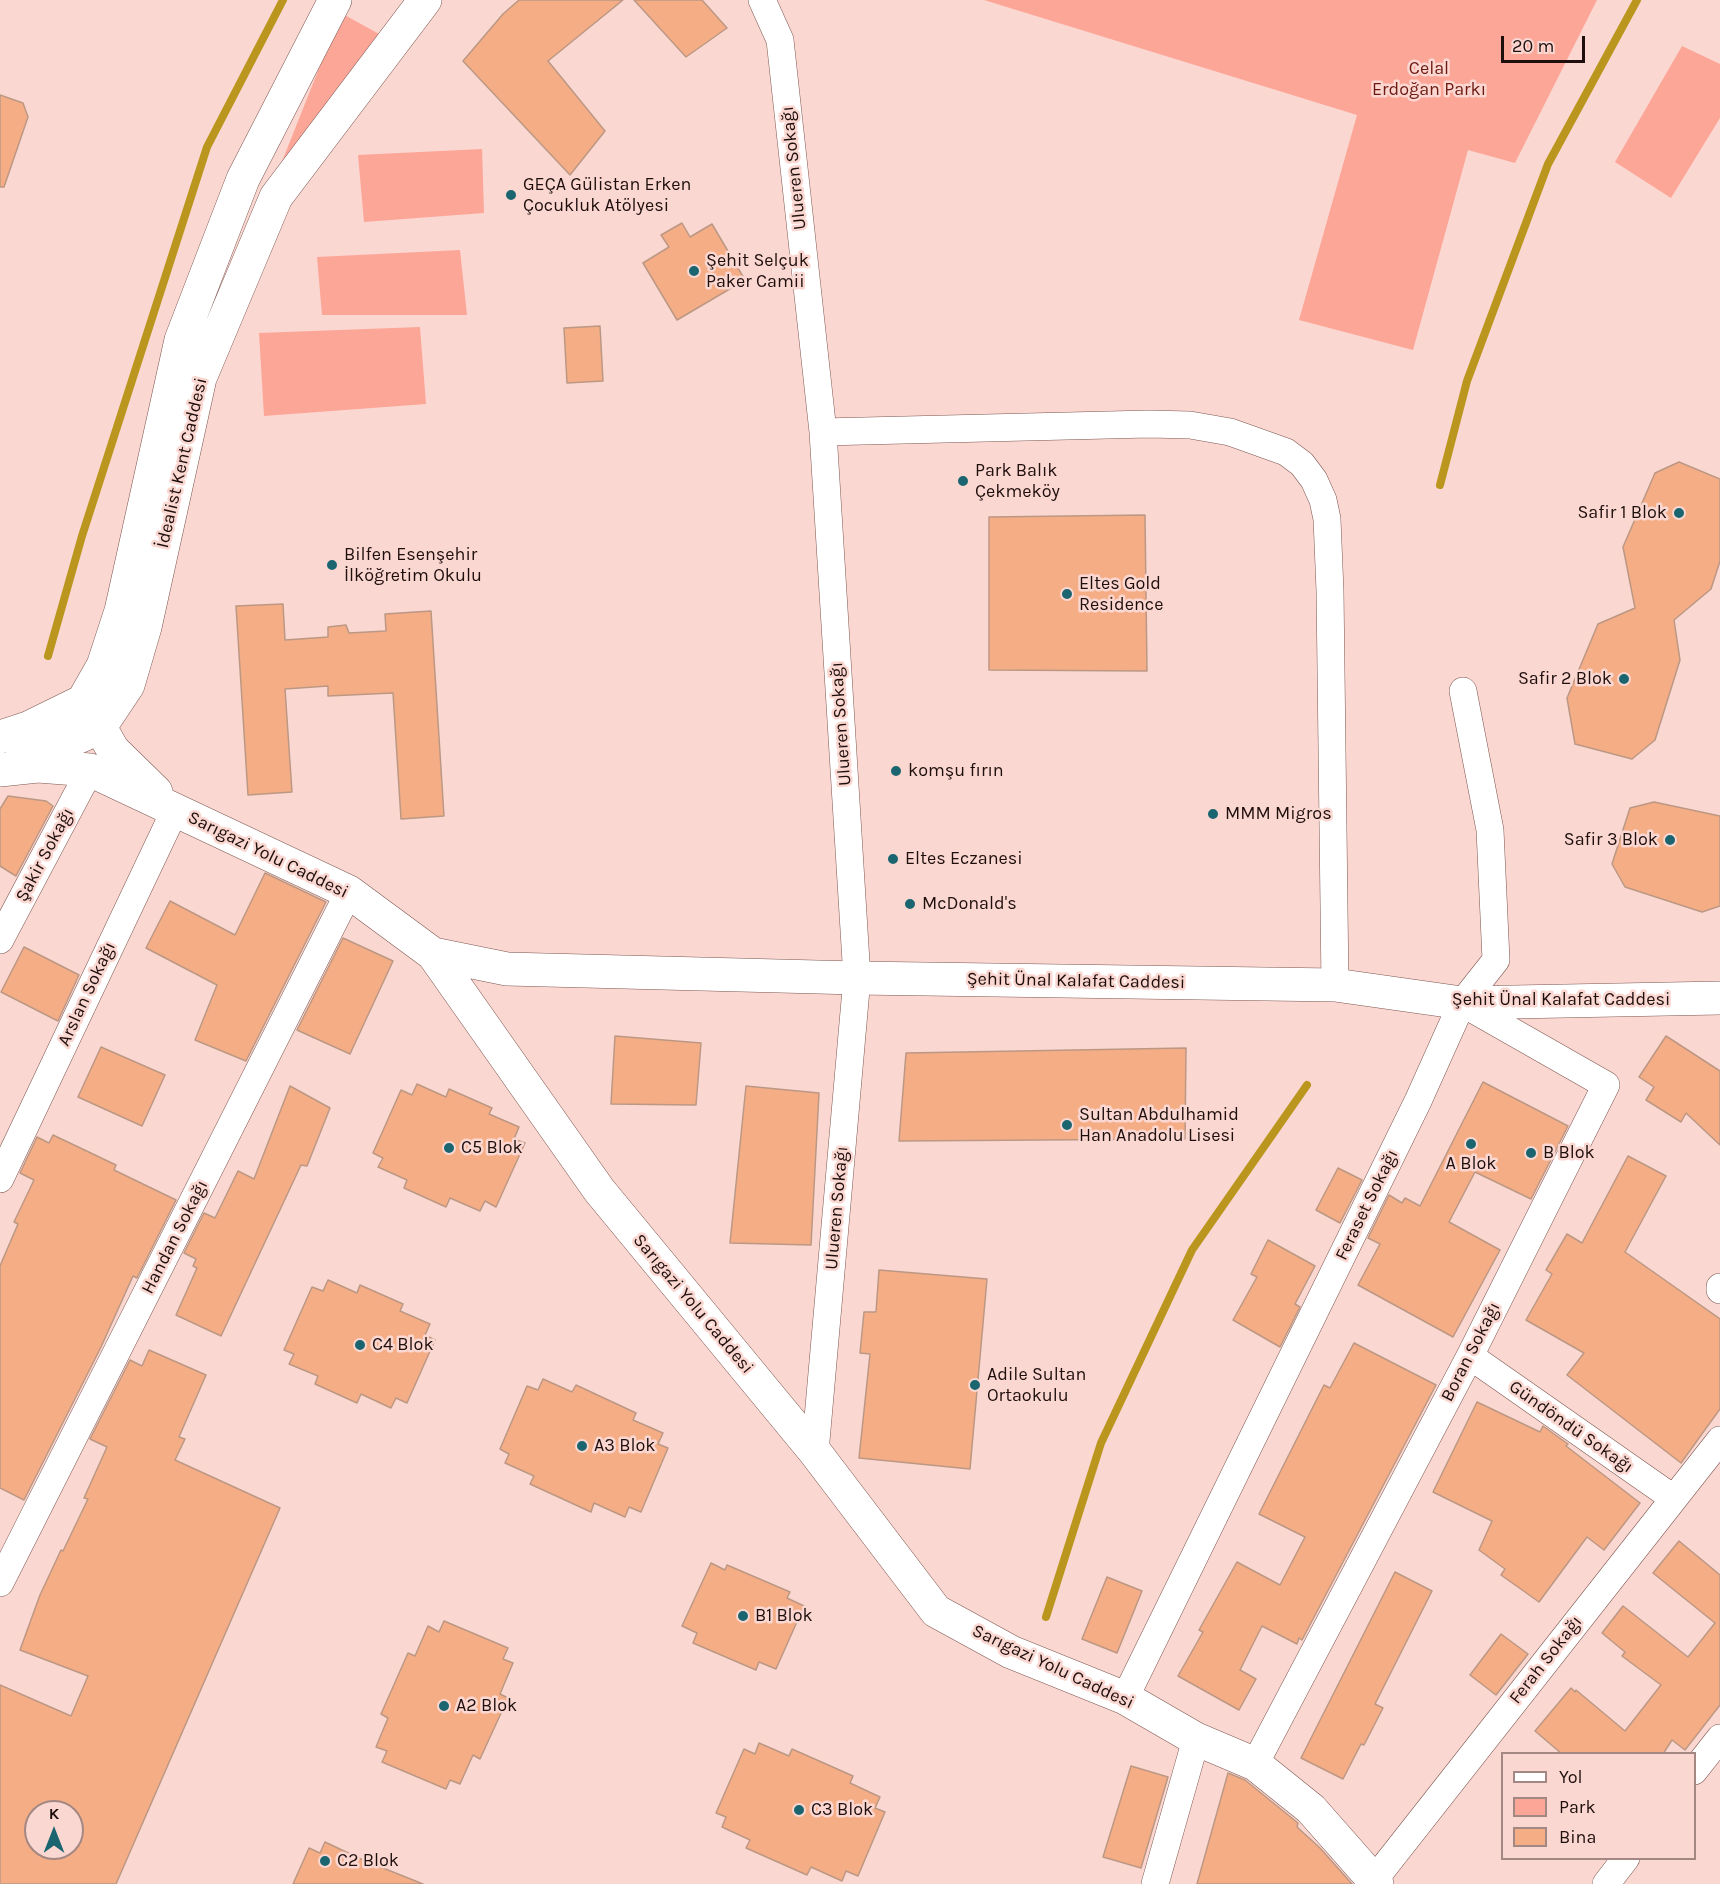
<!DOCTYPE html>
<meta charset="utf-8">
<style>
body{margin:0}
#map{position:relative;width:1720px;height:1884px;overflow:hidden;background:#fbd7d1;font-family:Karla,sans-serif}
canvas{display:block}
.legend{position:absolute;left:1501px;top:1752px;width:195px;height:108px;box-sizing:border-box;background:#fbd7d1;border:2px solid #a38783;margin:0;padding:8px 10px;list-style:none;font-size:18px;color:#1e0f0d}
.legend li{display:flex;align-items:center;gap:12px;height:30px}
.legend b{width:30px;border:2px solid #a38783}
.north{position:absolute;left:24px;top:1800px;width:60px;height:60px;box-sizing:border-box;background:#fbd7d1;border:2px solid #a38783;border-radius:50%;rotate:0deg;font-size:16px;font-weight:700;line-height:24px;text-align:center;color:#1e0f0d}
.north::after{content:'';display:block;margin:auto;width:21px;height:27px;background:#1a6570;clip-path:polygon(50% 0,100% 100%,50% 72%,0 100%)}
.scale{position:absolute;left:1501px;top:36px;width:84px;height:27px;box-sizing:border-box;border:3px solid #1e0f0d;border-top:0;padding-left:8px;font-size:18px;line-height:21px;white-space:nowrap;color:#1e0f0d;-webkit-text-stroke:4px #fbd7d1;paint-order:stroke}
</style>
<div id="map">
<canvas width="1720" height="1884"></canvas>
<ul class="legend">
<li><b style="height:8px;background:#fff"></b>Yol</li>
<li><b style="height:16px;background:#fca698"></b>Park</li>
<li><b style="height:16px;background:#f5ad86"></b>Bina</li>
</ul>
<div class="north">K</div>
<div class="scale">20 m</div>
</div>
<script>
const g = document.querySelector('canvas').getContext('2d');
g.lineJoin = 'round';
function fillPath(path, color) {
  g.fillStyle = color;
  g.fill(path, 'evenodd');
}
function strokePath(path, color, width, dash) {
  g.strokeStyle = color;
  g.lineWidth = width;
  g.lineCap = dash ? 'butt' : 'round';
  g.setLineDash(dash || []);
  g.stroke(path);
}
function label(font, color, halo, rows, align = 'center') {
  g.font = font + ' Karla,sans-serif';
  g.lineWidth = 5;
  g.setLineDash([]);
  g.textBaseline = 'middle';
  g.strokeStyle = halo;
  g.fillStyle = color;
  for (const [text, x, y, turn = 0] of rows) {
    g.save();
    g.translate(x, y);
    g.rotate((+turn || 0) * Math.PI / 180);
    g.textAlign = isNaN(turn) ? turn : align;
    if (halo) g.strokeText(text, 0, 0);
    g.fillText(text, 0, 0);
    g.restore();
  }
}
fillPath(new Path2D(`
 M 984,0 L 1597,0 L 1515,163 L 1468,150 L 1413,350 L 1299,320 L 1357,115 Z
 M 341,13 L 381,35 L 281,164 Z
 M 1682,46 L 1720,64 L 1720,118 L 1671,198 L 1615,162 Z
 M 482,149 L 484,213 L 364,222 L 358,155 Z
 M 460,250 L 467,315 L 322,315 L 317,257 Z
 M 420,327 L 426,404 L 264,416 L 259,333 Z`), '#fca698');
strokePath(new Path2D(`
 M 1440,485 L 1467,381 L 1548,164 L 1637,0
 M 48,656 L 82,536 L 207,147 L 283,0
 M 1046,1617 L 1101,1443 L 1192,1250 L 1307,1085`), '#bb961e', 8);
const building = new Path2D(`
 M 519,0 L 623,0 L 548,61 L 605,131 L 570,175 L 463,61 L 503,14 Z
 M 634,0 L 702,0 L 727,28 L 686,57 Z
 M 0,95 L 23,103 L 28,117 L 4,187 L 0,187 Z
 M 682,223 L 690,237 L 712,224 L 745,280 L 677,320 L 643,263 L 669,247 L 661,235 Z
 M 600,326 L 603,381 L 567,383 L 564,328 Z
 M 1679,462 L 1720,479 L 1720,561 L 1711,589 L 1674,620 L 1680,660 L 1655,740 L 1632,759 L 1575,744 L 1567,698 L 1598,624 L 1635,608 L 1623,547 L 1655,473 Z
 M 1145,515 L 1147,671 L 989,670 L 989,517 Z
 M 283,604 L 285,640 L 328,637 L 328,627 L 346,625 L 349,633 L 386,631 L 385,614 L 431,611 L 444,816 L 401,819 L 393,693 L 328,696 L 328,686 L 285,689 L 292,792 L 248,795 L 236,606 Z
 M 8,796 L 46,801 L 53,806 L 16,876 L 0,866 L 0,809 Z
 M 1654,802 L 1720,816 L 1720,906 L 1702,912 L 1625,887 L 1612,864 L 1630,808 Z
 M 265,873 L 326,902 L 246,1061 L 195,1040 L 217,985 L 146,948 L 170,901 L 235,935 Z
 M 343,938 L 393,961 L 350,1054 L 297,1030 Z
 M 24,947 L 79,975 L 58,1021 L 1,992 Z
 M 615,1036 L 701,1043 L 696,1105 L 611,1104 Z
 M 1666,1036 L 1720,1071 L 1720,1145 L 1686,1113 L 1681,1122 L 1646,1100 L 1654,1087 L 1639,1077 Z
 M 101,1047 L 165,1075 L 142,1126 L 78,1097 Z
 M 1186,1048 L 1185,1139 L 899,1141 L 906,1053 Z
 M 1483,1082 L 1568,1126 L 1531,1199 L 1475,1172 L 1449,1222 L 1500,1250 L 1453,1337 L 1358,1285 L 1380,1244 L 1368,1238 L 1389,1195 L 1402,1203 L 1405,1198 L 1420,1206 Z
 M 417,1084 L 446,1097 L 449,1089 L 492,1108 L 489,1114 L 519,1127 L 514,1139 L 525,1143 L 496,1207 L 485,1201 L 480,1211 L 450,1198 L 446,1207 L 404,1188 L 407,1180 L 378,1167 L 383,1158 L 373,1153 L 401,1090 L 412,1095 Z
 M 290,1086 L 330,1108 L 307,1166 L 301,1165 L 221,1336 L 176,1315 L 197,1268 L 193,1266 L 196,1259 L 184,1253 L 204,1213 L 215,1218 L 238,1171 L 254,1179 Z
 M 746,1086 L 819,1093 L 811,1245 L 730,1243 Z
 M 53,1135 L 116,1165 L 114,1170 L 176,1200 L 137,1278 L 133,1276 L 101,1347 L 24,1500 L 0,1488 L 0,1266 L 18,1224 L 14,1222 L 34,1180 L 20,1173 L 37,1137 L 49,1143 Z
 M 1628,1156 L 1666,1176 L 1625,1252 L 1720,1319 L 1720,1409 L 1681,1463 L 1567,1375 L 1584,1353 L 1526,1320 L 1552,1274 L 1546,1270 L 1567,1234 L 1582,1243 Z
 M 1338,1168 L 1362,1180 L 1340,1223 L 1316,1210 Z
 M 1268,1240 L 1315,1266 L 1295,1304 L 1300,1307 L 1280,1347 L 1233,1320 L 1257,1277 L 1251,1274 Z
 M 879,1270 L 987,1279 L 970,1469 L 859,1458 L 870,1354 L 860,1353 L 864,1312 L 876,1312 Z
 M 328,1280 L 357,1293 L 360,1285 L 403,1304 L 400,1311 L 430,1324 L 425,1335 L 435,1340 L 407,1403 L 396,1398 L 391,1408 L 361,1394 L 357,1403 L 315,1384 L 318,1376 L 289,1364 L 294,1354 L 284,1350 L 312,1287 L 323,1291 Z
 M 1354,1343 L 1436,1385 L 1302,1640 L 1299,1638 L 1297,1644 L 1262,1626 L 1240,1670 L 1256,1679 L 1239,1710 L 1178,1676 L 1203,1632 L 1199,1630 L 1237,1562 L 1280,1585 L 1305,1537 L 1259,1514 L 1324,1385 L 1330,1388 Z
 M 149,1350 L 206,1375 L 179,1437 L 185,1439 L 175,1460 L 280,1508 L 116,1884 L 0,1884 L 0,1685 L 71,1716 L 88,1676 L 20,1650 L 40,1595 L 61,1550 L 63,1551 L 88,1499 L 84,1498 L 107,1447 L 90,1439 L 130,1360 L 142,1366 ZM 36,1812 L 72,1812 L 72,1848 L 36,1848 Z
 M 543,1379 L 572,1392 L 576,1385 L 636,1413 L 633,1420 L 663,1433 L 658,1444 L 668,1448 L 641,1512 L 629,1507 L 625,1517 L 594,1503 L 591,1512 L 530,1484 L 534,1476 L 505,1463 L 509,1454 L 500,1449 L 527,1386 L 538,1390 Z
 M 1477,1402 L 1540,1432 L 1543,1426 L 1568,1444 L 1566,1446 L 1640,1503 L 1604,1550 L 1587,1537 L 1539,1602 L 1501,1575 L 1505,1569 L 1479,1550 L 1492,1521 L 1433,1492 Z
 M 1679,1541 L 1720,1575 L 1720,1705 L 1685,1750 L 1672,1740 L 1663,1754 L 1562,1754 L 1535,1731 L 1571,1688 L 1575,1692 L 1576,1690 L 1625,1731 L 1661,1685 L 1622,1656 L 1625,1652 L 1602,1633 L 1623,1606 L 1688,1657 L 1715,1623 L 1653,1573 Z
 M 711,1563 L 725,1570 L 727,1565 L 790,1592 L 787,1598 L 804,1606 L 776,1669 L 759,1662 L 756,1670 L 693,1643 L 697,1633 L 682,1626 Z
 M 1395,1572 L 1432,1591 L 1375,1704 L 1383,1708 L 1364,1745 L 1361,1744 L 1343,1779 L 1301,1758 Z
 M 1107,1577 L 1142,1591 L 1117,1653 L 1082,1639 Z
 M 444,1621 L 508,1648 L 503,1659 L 513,1663 L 500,1694 L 508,1698 L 480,1759 L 473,1755 L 460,1784 L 450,1780 L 446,1789 L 382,1762 L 387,1751 L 376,1747 L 388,1718 L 381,1714 L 408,1653 L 415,1656 L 428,1626 L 439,1632 Z
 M 1501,1634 L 1528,1654 L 1496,1695 L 1470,1675 Z
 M 759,1743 L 789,1756 L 792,1749 L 853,1776 L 850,1783 L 880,1797 L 875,1808 L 885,1812 L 858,1876 L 846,1871 L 842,1881 L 811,1867 L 807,1875 L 746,1848 L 750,1840 L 722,1827 L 726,1817 L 716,1813 L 744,1749 L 755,1754 Z
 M 1131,1766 L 1168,1777 L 1141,1868 L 1103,1857 Z
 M 1228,1773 L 1245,1780 L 1298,1823 L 1297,1827 L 1320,1848 L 1352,1884 L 1197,1884 Z
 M 325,1842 L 363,1860 L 423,1884 L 293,1884 L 309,1848 L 320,1853 Z`);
fillPath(building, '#f5ad86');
strokePath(building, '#bc9884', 1.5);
const street = new Path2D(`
 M 762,0 L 780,40 L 823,432 L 857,978 L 815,1452
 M 823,432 L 1149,424 L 1190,425 L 1230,432 L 1286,452 L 1302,464 L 1314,480 L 1323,500 L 1327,519 L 1330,591 L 1335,985
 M 0,940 L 90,770
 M 0,1179 L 175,810
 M 1720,1287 L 1720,1290
 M 1470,1356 L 1673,1498
 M 0,1583 L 349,892
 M 1125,1698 L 1418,1101 L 1462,1003 L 1496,960 L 1490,830 L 1463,691
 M 1255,1764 L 1470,1356 L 1606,1085 L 1462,1003
 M 1694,1771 L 1720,1738
 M 1374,1880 L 1720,1440
 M 1155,1884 L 1196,1739
 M 1606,1884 L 1626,1858`);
const secondary = new Path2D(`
 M 80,721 L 100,727 L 113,750 L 156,792
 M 0,737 L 28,728 L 83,701 L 103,666 L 121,611 L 181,340 L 243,179 L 335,0
 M 21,759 L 44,753 L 100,727 L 128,685 L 145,627 L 200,378 L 276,197 L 425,0
 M 0,770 L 38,766 L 90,770 L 349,892 L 433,954 L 599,1190 L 815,1452 L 936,1611 L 1011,1652 L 1125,1698 L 1196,1739 L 1255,1764 L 1311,1809 L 1377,1884
 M 433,954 L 507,969 L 857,978 L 1335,985 L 1462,1003 L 1720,998`);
strokePath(street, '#7d5751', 28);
strokePath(secondary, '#7d5751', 34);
strokePath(street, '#fff', 27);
strokePath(secondary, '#fff', 33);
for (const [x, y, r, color] of [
 [511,195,6,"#1a6570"],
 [694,271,6,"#1a6570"],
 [963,481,6,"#1a6570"],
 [1679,513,6,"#1a6570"],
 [332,565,6,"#1a6570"],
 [1067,594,6,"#1a6570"],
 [1624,679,6,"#1a6570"],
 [896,771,6,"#1a6570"],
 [1213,814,6,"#1a6570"],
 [1670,840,6,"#1a6570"],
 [893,859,6,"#1a6570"],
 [910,904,6,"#1a6570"],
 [1067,1125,6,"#1a6570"],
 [1471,1144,6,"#1a6570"],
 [449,1148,6,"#1a6570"],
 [1531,1153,6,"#1a6570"],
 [360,1345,6,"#1a6570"],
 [975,1385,6,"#1a6570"],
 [582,1446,6,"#1a6570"],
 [743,1616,6,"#1a6570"],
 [444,1706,6,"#1a6570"],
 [799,1810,6,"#1a6570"],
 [325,1861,6,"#1a6570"]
]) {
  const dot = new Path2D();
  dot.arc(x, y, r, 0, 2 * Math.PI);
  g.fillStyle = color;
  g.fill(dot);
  strokePath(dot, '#fbd7d1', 2);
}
label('18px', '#6d1a12', '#fbd7d1', [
 ["Celal",1429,69],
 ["Erdoğan Parkı",1429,90]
]);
label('18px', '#1e0f0d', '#fbd7d1', [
 ["Ulueren Sokağı",794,168,-96],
 ["İdealist Kent Caddesi",182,463,-77],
 ["Ulueren Sokağı",841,724,-94],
 ["Şakir Sokağı",45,855,-62],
 ["Sarıgazi Yolu Caddesi",268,855,26],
 ["Şehit Ünal Kalafat Caddesi",1076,981,1],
 ["Arslan Sokağı",87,994,-65],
 ["Şehit Ünal Kalafat Caddesi",1561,1000],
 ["Feraset Sokağı",1367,1205,-64],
 ["Ulueren Sokağı",837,1208,-85],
 ["Handan Sokağı",175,1237,-63],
 ["Sarıgazi Yolu Caddesi",693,1304,50],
 ["Boran Sokağı",1471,1352,-63],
 ["Gündöndü Sokağı",1571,1427,35],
 ["Ferah Sokağı",1546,1660,-52],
 ["Sarıgazi Yolu Caddesi",1053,1667,25]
]);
label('18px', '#1e0f0d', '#fbd7d1', [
 ["GEÇA Gülistan Erken",523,185],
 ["Çocukluk Atölyesi",523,206],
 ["Şehit Selçuk",706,261],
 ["Paker Camii",706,282],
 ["Park Balık",975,471],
 ["Çekmeköy",975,492],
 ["Safir 1 Blok",1667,513,"right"],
 ["Bilfen Esenşehir",344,555],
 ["İlköğretim Okulu",344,576],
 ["Eltes Gold",1079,584],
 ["Residence",1079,605],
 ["Safir 2 Blok",1612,679,"right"],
 ["komşu fırın",908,771],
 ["MMM Migros",1225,814],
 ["Safir 3 Blok",1658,840,"right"],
 ["Eltes Eczanesi",905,859],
 ["McDonald's",922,904],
 ["Sultan Abdulhamid",1079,1115],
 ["Han Anadolu Lisesi",1079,1136],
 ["C5 Blok",461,1148],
 ["B Blok",1543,1153],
 ["A Blok",1471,1164,"center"],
 ["C4 Blok",372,1345],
 ["Adile Sultan",987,1375],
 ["Ortaokulu",987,1396],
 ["A3 Blok",594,1446],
 ["B1 Blok",755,1616],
 ["A2 Blok",456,1706],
 ["C3 Blok",811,1810],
 ["C2 Blok",337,1861]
], 'left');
</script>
